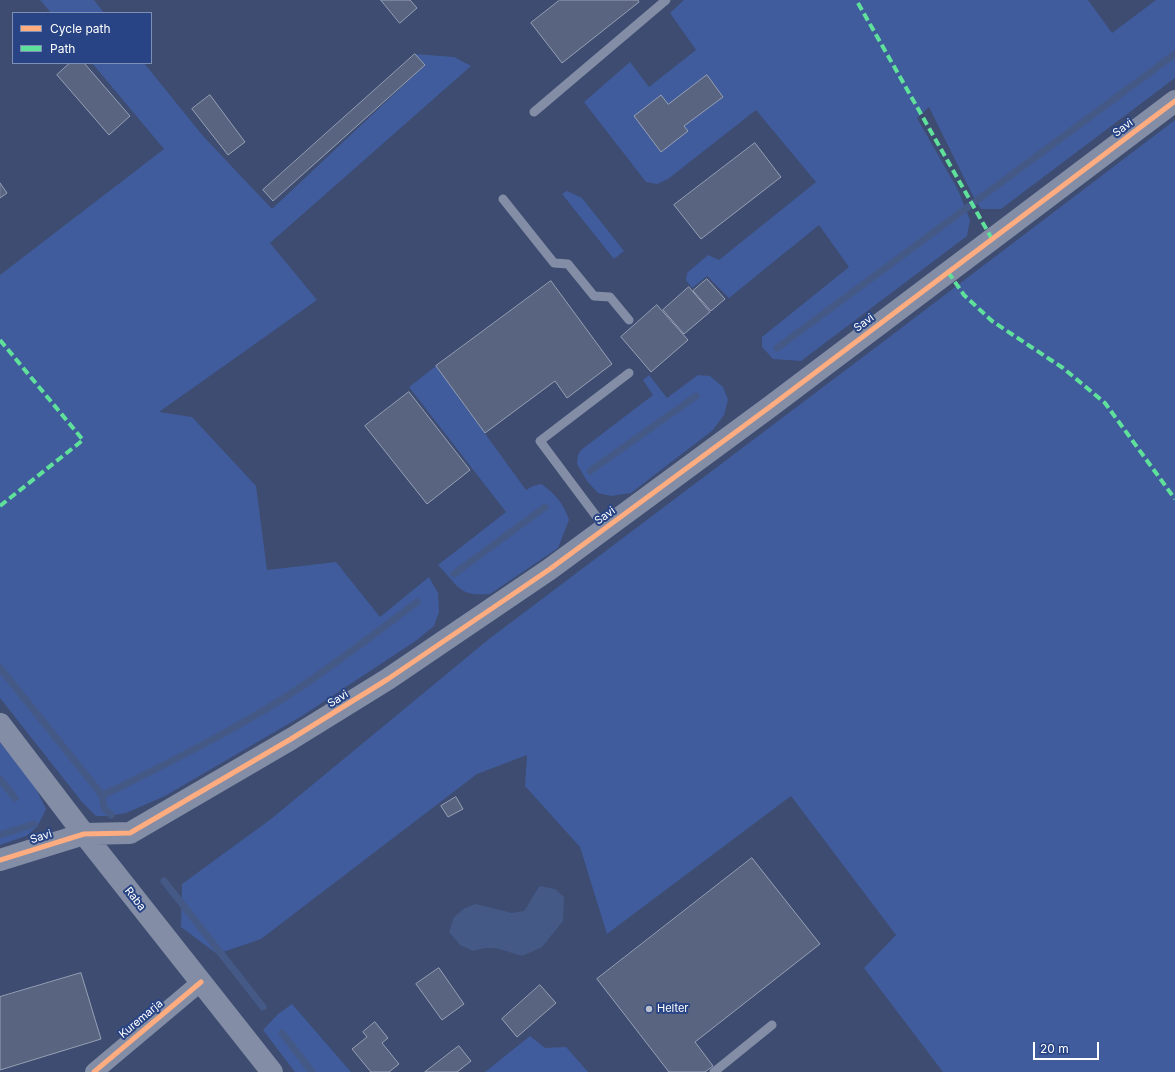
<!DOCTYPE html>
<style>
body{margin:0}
#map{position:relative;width:1175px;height:1072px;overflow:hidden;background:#3d4c70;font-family:Inter,sans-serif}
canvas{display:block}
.legend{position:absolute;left:12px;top:12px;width:140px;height:52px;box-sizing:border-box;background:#284485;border:1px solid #7e8fb6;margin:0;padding:5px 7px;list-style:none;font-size:12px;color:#fff}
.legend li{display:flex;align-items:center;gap:8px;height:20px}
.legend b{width:20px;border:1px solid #7e8fb6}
.scale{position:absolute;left:1033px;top:1042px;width:66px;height:18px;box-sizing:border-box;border:2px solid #fff;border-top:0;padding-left:5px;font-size:12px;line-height:14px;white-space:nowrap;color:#fff;-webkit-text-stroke:3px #284485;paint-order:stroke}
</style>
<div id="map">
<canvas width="1175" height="1072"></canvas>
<ul class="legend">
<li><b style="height:5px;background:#ffac80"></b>Cycle path</li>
<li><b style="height:5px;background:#60e19b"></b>Path</li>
</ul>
<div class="scale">20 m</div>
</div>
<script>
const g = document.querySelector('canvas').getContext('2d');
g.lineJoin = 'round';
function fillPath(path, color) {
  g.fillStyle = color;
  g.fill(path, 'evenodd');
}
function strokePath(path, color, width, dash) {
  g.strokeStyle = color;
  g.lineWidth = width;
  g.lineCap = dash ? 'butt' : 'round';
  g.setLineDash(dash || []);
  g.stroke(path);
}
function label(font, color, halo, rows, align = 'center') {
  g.font = font + ' Inter,sans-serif';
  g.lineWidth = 4;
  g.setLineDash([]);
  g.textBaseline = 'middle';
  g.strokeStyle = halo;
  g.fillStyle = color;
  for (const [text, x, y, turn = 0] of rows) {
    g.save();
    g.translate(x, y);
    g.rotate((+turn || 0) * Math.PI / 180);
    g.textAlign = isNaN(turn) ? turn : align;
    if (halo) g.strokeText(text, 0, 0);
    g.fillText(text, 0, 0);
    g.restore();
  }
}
fillPath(new Path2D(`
 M 40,0 L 94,0 L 104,13 L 51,13 Z
 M 684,0 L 1088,0 L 1112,33 L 1156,0 L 1175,0 L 1175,78 L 1001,209 L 981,209 L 971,192 L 929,107 L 917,118 L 958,190 L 970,220 L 967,236 L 801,361 L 773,359 L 762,347 L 762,337 L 849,267 L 819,225 L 729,298 L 707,276 L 692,288 L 686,280 L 687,273 L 708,255 L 719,260 L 816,182 L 756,110 L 668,179 L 657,184 L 646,182 L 584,102 L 630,62 L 649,87 L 696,50 L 670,13 Z
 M 415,54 L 454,57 L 471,66 L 270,243 L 317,300 L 159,412 L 192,417 L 256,486 L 267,570 L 336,562 L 380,617 L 429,577 L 438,593 L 439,612 L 434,626 L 417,640 L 302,716 L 165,796 L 126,813 L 108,816 L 96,816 L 82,802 L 0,698 L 0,275 L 164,149 L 92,63 L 144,63 L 203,136 L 272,209 L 425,65 Z
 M 1175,120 L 1175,1072 L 943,1072 L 864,968 L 896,935 L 791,796 L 607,934 L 580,847 L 525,786 L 527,755 L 477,774 L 261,939 L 217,954 L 181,927 L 182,884 L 271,819 L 489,639 L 896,332 Z
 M 567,191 L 582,198 L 624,251 L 614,259 L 562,194 Z
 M 436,366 L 526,490 L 533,486 L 541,484 C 555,493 564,504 569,520 L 558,548 L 490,594 C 458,597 458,585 438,565 L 506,512 L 409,387 Z
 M 649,375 L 667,398 L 698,375 L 710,376 L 723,387 L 728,400 L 724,415 L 713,430 L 631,493 L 611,496 L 598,493 L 587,481 L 577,464 L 578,455 L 581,450 L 653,395 L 643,380 Z
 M 0,742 L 34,785 L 46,809 L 37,827 L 26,836 L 0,845 Z
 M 292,1004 L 351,1072 L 295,1072 L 263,1030 L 278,1014 Z
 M 530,1036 L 545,1048 L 566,1047 L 588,1072 L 485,1072 Z`), '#405c9c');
fillPath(new Path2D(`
 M 540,886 L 555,889 L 564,897 L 563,921 L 542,947 L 522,956 L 496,948 L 485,948 L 473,951 L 460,945 L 449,932 L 454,917 L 465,908 L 476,904 L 512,913 L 524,911 C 530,903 534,893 540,886 Z`), '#455987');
strokePath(new Path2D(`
 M 777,348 L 1175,54
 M 590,471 L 696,396
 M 454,574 L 545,507
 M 0,668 L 102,795 L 104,808 L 111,815
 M 0,779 L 15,798
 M 102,795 L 116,789 C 174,760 232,731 287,696 C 332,667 374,634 417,602
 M 0,835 L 34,824
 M 164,881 L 263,1007
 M 282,1033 L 312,1072`), '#455987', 7);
const building = new Path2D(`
 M 381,0 L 410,0 L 417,8 L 400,23 Z
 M 560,0 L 638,0 L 639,2 L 562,63 L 531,23 Z
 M 415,54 L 425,65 L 273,201 L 263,190 Z
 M 70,63 L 84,63 L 130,116 L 109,135 L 57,75 Z
 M 707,75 L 723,97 L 684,126 L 688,131 L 661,152 L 634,116 L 661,95 L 668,104 Z
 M 210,95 L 245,142 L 228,155 L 192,109 Z
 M 755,143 L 781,177 L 701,239 L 674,205 Z
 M 0,183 L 7,193 L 0,198 Z
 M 707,279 L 725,299 L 711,311 L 693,291 Z
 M 551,281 L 612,364 L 567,398 L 555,381 L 485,433 L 436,366 Z
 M 689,287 L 710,312 L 684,334 L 663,310 Z
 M 657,305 L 688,340 L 651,372 L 621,337 Z
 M 409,392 L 470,470 L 427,504 L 365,426 Z
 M 456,797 L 463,809 L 448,817 L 441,806 Z
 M 752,858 L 820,944 L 695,1042 L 713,1066 L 705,1072 L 669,1072 L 597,979 Z
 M 439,968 L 464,1004 L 442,1020 L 416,984 Z
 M 81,973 L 101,1039 L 0,1070 L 0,997 Z
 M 540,985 L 556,1003 L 517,1037 L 502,1019 Z
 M 375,1022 L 388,1038 L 382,1043 L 399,1064 L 389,1072 L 371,1072 L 352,1049 L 367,1037 L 363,1032 Z
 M 459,1046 L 471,1061 L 457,1072 L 425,1072 Z`);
fillPath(building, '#586480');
strokePath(building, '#97a0b4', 1);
strokePath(new Path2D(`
 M 534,112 L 666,0
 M 503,199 L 554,263 L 568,264 L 594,296 L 610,297 L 629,320
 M 605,528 L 540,441 L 629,373
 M 714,1072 L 772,1025`), '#838da6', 9);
strokePath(new Path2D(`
 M 94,1072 L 201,982`), '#838da6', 18);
strokePath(new Path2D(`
 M 0,724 L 84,834 L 272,1072
 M 0,860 L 84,834 L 130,833 L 291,739 L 388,679 L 550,569 L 771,406 L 1175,101`), '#838da6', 22);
strokePath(new Path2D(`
 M 858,3 L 992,239
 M 948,272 L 964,295 L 992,321 L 1063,368 L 1105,403 L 1175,499
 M 0,340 L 83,440 L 0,506`), '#60e19b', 4, [8, 4]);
strokePath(new Path2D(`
 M 0,860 L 84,834 L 130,833 L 291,739 L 388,679 L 550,569 L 771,406 L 1175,101
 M 94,1072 L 201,982`), '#ffac80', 5);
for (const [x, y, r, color] of [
 [649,1009,4,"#bbc0cd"]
]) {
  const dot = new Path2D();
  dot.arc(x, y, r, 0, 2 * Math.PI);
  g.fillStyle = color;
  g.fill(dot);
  strokePath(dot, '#284485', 1.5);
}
label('11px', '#fff', '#284485', [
 ["Savi",1123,128,-37],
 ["Savi",864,323,-37],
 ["Savi",605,516,-36],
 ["Savi",338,699,-32],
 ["Savi",41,837,-18],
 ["Raba",135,899,52],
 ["Kuremarja",141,1019,-40]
]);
label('11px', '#fff', '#284485', [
 ["Helter",657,1009]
], 'left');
</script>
